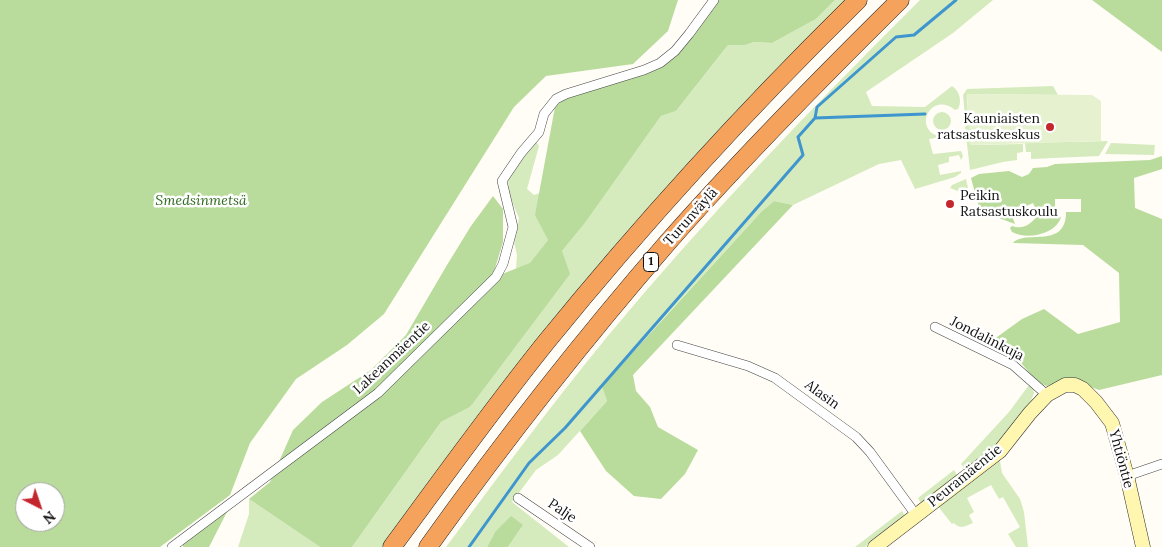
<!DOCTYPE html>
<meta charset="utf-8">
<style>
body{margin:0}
#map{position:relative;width:1162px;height:547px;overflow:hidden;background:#fffdf5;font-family:Lora,serif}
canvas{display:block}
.north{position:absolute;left:15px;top:482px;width:50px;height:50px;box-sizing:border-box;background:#fff;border:1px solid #a0a0a0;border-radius:50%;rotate:139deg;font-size:14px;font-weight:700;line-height:20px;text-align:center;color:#111}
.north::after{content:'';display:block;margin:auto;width:18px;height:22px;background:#c4262e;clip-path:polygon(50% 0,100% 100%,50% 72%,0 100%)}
</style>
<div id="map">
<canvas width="1162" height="547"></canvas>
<div class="north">N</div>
</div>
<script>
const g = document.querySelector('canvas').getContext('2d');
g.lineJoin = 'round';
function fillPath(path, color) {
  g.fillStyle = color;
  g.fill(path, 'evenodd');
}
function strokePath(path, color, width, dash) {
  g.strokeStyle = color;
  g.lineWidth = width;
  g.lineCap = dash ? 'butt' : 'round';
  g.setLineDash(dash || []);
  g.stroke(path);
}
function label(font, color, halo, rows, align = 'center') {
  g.font = font + ' Lora,serif';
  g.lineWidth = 5;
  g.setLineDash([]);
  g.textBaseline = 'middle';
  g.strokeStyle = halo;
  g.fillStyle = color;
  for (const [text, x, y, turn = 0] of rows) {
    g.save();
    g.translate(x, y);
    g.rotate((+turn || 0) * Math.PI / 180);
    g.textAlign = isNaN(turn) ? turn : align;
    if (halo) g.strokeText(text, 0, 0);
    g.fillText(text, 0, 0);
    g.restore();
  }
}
fillPath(new Path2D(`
 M 835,0 L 847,0 L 504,383 L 428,483 L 382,547 L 352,547 L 441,422 L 470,407 L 562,251 L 585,223 L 661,116 L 676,111 L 728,45 L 745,45 L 754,42 L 772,43 L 816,19 Z
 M 920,0 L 993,0 L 953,33 L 866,92 L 872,106 L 925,107 L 952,86 C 960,91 962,102 958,109 L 955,110 C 931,90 911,130 941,137 L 929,139 L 933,154 L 961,151 L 963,156 L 961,160 L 959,155 L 949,157 L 949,162 L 938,165 L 940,175 L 961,171 L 961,173 L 955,177 L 915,189 L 901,160 L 879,164 L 793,205 L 774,201 L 762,211 L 602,385 L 607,401 L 558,455 L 536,470 L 512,502 L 569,547 L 508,547 L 523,525 L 495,532 L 487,547 L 446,547 C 499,476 551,405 607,337 C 705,219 811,108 920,0 Z
 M 1053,86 L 1058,95 L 967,94 L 968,118 L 965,116 L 963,95 L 967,89 Z
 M933 121a9 9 0 1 1 18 0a9 9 0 1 1-18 0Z
 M 969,123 L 970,145 L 1023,144 L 1023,152 L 1017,153 L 1017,160 L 1003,162 L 970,170 L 965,127 Z
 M 536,141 L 539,146 L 527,189 L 534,195 L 540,193 L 536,215 L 548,240 L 530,264 L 516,269 L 517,255 L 514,242 L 519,218 L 509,195 L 508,178 L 520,156 Z
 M 1108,141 L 1099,156 L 1031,159 L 1031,152 L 1026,152 L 1025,143 Z
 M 1111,143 L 1155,145 L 1154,155 L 1105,154 Z
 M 966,179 L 968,188 L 963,193 L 950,188 L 952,185 Z
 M 1029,385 L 1033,388 L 1034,393 L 1030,403 L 996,446 L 965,469 L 961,464 L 1009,412 Z
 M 1000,461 L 1002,473 L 1020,499 L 1024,512 L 1028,547 L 1016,547 L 1008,534 L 1020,527 L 1003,497 L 999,499 L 991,485 L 967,498 L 974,512 L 969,515 L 973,523 C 966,526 960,530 954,523 L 952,524 L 940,509 L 939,507 Z
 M 954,470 L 957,475 L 921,503 L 918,498 Z
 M 249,499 L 320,547 L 238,547 L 249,514 Z
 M 902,511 L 905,516 L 865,547 L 855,547 Z`), '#d5ebbd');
fillPath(new Path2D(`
 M 0,0 L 678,0 L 668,31 L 633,64 L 546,76 L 514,107 L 384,314 L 347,345 L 296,379 L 250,443 L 230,495 L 160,547 L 0,547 ZM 25,492 L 55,492 L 55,522 L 25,522 Z
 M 718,0 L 835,0 L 816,19 L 772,43 L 754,42 L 745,45 L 728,45 L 676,111 L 661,116 L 585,223 L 562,251 L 570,274 L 470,407 L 441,422 L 352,547 L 320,547 L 249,499 L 270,482 L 293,430 L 322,402 L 371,370 L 406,335 L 447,265 L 471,226 L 493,196 L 503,209 L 503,242 L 492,278 L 530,263 L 548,240 L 535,215 L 555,107 L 564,99 L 657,68 Z
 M 1092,0 L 1162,0 L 1162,52 Z
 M 1162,156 L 1162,169 L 1134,178 L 1135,208 L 1162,219 L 1162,375 L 1099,390 L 1075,381 L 1062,382 L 1046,386 L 1036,381 L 1018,359 L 986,345 L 1022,319 L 1044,309 L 1078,334 L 1120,322 L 1119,273 L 1083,245 L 1013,243 C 1025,229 1066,250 1066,212 L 1081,212 L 1081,199 L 1055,199 L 1055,212 L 1058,212 L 1058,217 L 1061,217 C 1056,235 1026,240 1012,232 L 1010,228 L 1012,226 C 1023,230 1032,224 1038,214 L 1033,203 L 1011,213 L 1015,224 L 980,211 L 971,178 L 979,174 L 1009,171 L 1022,177 L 1029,174 L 1033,168 L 1047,167 L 1055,164 L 1150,160 Z
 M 774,201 L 793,205 L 633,375 L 636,391 L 650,407 L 658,427 L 698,450 L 685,474 L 661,499 L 634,496 L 606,471 L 580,431 L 607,401 L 602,386 L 762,211 Z
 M 228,510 L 209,547 L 183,547 L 183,544 Z
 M 511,516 L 523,525 L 508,547 L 487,547 L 495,532 Z`), '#b9dc9c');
fillPath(new Path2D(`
 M 967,94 L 1092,95 L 1101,101 L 1101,141 L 970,145 Z`), '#e6f2cf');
strokePath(new Path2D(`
 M 815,118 L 817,107 L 896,37 L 914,35 L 956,0
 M 469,547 L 529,463 L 565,428 L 803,155 L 798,137 L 815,118 L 925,114`), '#3f96cf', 3);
const street = new Path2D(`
 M 935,327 L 1013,365 L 1047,395
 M 677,345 L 748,366 L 775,378 L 856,437 L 870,452 L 916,515
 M 1127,476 L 1162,464
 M 518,498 L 590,547
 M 172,547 L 378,393 L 496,277 L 503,264 L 513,227 L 502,181 L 521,153 L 539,132 L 544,114 L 556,99 L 566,94 L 644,70 L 660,63 L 675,51 L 689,34 L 714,0`);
const secondary = new Path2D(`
 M 875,547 L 1000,451 L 1030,413 L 1047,395 L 1065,385 L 1075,385 L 1083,389 L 1096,402 L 1112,423 L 1127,476 L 1143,547`);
const highway = new Path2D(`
 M 392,547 C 443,478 493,408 547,341 C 643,223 749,107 858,0
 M 428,547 C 503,442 583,340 668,242 C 742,158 821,78 900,0`);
strokePath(street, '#444', 10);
strokePath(secondary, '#333', 15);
strokePath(highway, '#222', 19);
strokePath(street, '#fff', 9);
strokePath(secondary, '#fff6b0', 14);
strokePath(highway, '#f5a25d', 18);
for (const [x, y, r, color] of [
 [1050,127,5,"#c4262e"],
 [950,204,5,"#c4262e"]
]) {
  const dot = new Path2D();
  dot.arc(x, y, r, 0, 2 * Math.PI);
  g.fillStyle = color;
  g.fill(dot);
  strokePath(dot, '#fff', 2);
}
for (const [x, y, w] of [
 [651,262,15]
]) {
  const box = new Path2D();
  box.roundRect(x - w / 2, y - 9.5, w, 19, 4);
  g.fillStyle = '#fff';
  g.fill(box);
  strokePath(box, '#111', 1);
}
label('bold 12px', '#111', null, [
 ["1",651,262]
]);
label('14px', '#111', '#fff', [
 ["Kauniaisten",1040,119],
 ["ratsastuskeskus",1040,135],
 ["Peikin",960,196,"left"],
 ["Ratsastuskoulu",960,212,"left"]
], 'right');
label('italic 14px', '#2f6b1f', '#fff', [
 ["Smedsinmetsä",201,201]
]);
label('14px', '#111', '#fff', [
 ["Turunväylä",691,217,-48],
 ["Jondalinkuja",987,339,27],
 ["Lakeanmäentie",392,358,-43],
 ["Alasin",822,395,36],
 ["Yhtiöntie",1121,459,75],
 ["Peuramäentie",965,476,-39],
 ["Palje",562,511,34]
]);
</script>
